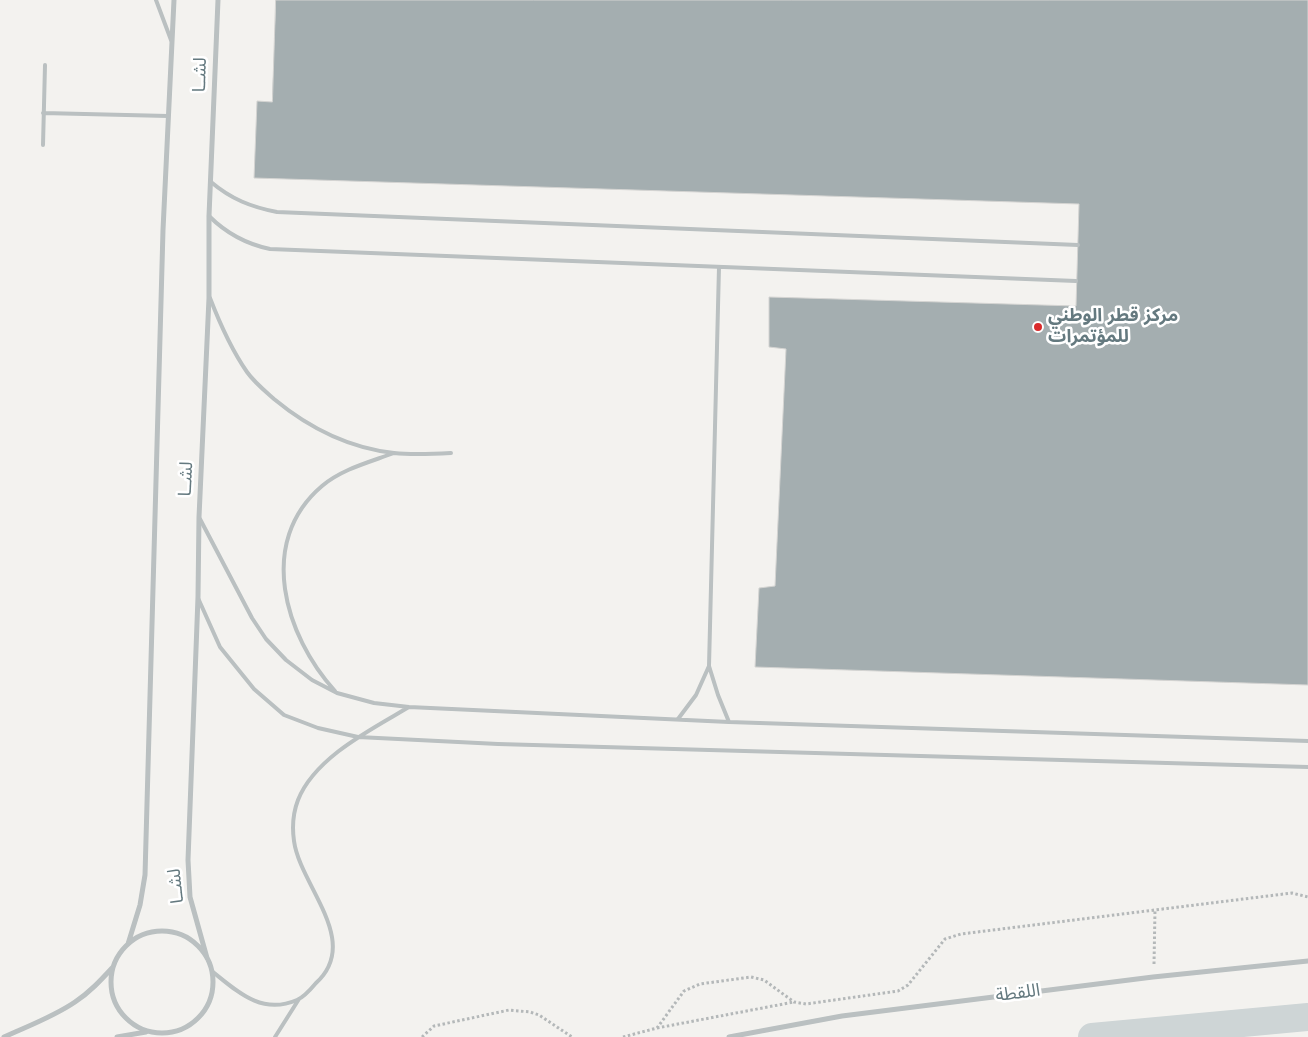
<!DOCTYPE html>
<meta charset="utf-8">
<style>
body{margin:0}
canvas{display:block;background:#f3f2ef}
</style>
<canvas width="1308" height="1037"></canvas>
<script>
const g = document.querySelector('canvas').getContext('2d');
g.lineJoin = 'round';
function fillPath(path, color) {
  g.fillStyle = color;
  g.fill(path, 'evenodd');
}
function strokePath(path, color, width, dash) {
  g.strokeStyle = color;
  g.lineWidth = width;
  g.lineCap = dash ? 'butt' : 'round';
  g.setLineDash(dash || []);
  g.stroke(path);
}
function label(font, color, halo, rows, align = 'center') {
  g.font = font + ' Jost,"Noto Sans Arabic",sans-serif';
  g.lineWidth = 5;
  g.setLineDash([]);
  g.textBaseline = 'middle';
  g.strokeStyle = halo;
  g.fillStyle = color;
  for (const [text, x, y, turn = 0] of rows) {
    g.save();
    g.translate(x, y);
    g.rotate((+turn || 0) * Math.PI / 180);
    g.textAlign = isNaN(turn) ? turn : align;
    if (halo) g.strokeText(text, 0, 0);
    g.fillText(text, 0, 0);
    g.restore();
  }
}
const building = new Path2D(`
 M 276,0 L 1308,0 L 1308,685 L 755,667 L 759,588 L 775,586 L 786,349 L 769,347 L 769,297 L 1076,306 L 1079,204 L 254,178 L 257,101 L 272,102 Z`);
fillPath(building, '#a4aeb0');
strokePath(building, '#d4d4d2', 1);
strokePath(new Path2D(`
 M 1154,964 L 1155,910
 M 657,1028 L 794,1002
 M 422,1037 L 434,1026 L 509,1010 L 530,1012 L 539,1015 L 572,1037
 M 623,1037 L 657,1028 L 684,991 L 700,984 L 751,977 L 764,980 L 794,1002 L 806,1004 L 898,991 L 908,985 L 945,939 L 961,934 L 1292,893 L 1308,897`), '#b4b8b9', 3, [2.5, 2.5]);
strokePath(new Path2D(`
 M 156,0 L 171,40
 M 43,113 L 168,116
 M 43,145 L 45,65
 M 211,182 C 231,199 251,207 277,212 L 1078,245
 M 209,216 C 227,234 246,244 270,249 L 1076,281
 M 719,267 L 709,666 L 718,695 L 729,722
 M 210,298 C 220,324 231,349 247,372 C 254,382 265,391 274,399 C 309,428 349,448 394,453 C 413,455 432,454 451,453
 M 200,519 L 252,618 L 266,639 L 286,660 L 312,680 L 337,693 L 374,703 L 409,707 L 729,722 L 1308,741
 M 198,598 L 220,647 L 254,689 L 284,715 L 318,728 L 358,737 L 498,744 L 1308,767
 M 335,691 C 285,636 256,542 322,486 C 342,469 370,462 394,453
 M 678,719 L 696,695 L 709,666
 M 213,972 C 239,993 262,1015 297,1000 C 304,997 311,989 316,983 C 362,941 300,886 294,841 C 292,827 293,813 298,800 C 315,757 372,729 409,707
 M 275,1037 L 299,999`), '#bac0c1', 4);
strokePath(new Path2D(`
 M111 982a51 51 0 1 1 102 0a51 51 0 1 1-102 0Z
 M 128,944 L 140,905 L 145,875 L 163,230 L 174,0
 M 207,958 L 190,897 L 188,860 L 198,597 L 199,517 L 209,298 L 209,216 L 218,0
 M 4,1037 C 28,1026 53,1017 75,1002 C 90,992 101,980 113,967
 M 117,1037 L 146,1032
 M 729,1037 L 842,1016 L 1153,977 L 1308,961`), '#bac0c1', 5);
strokePath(new Path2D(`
 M 1092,1037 L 1308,1017`), '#ced5d6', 28);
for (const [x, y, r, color] of [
 [1038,327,5,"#d92a2b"]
]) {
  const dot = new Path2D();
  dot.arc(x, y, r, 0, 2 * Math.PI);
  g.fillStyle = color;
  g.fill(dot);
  strokePath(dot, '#fff', 2);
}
label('18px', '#64797f', '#fff', [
 ["لشــا",201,75,-88],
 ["لشــا",187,479,-87],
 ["لشــا",177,886,-96],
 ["اللقطة",1018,994,-7]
]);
label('bold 18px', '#64797f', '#fff', [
 ["مركز قطر الوطني",1048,317],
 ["للمؤتمرات",1048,338]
], 'left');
</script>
